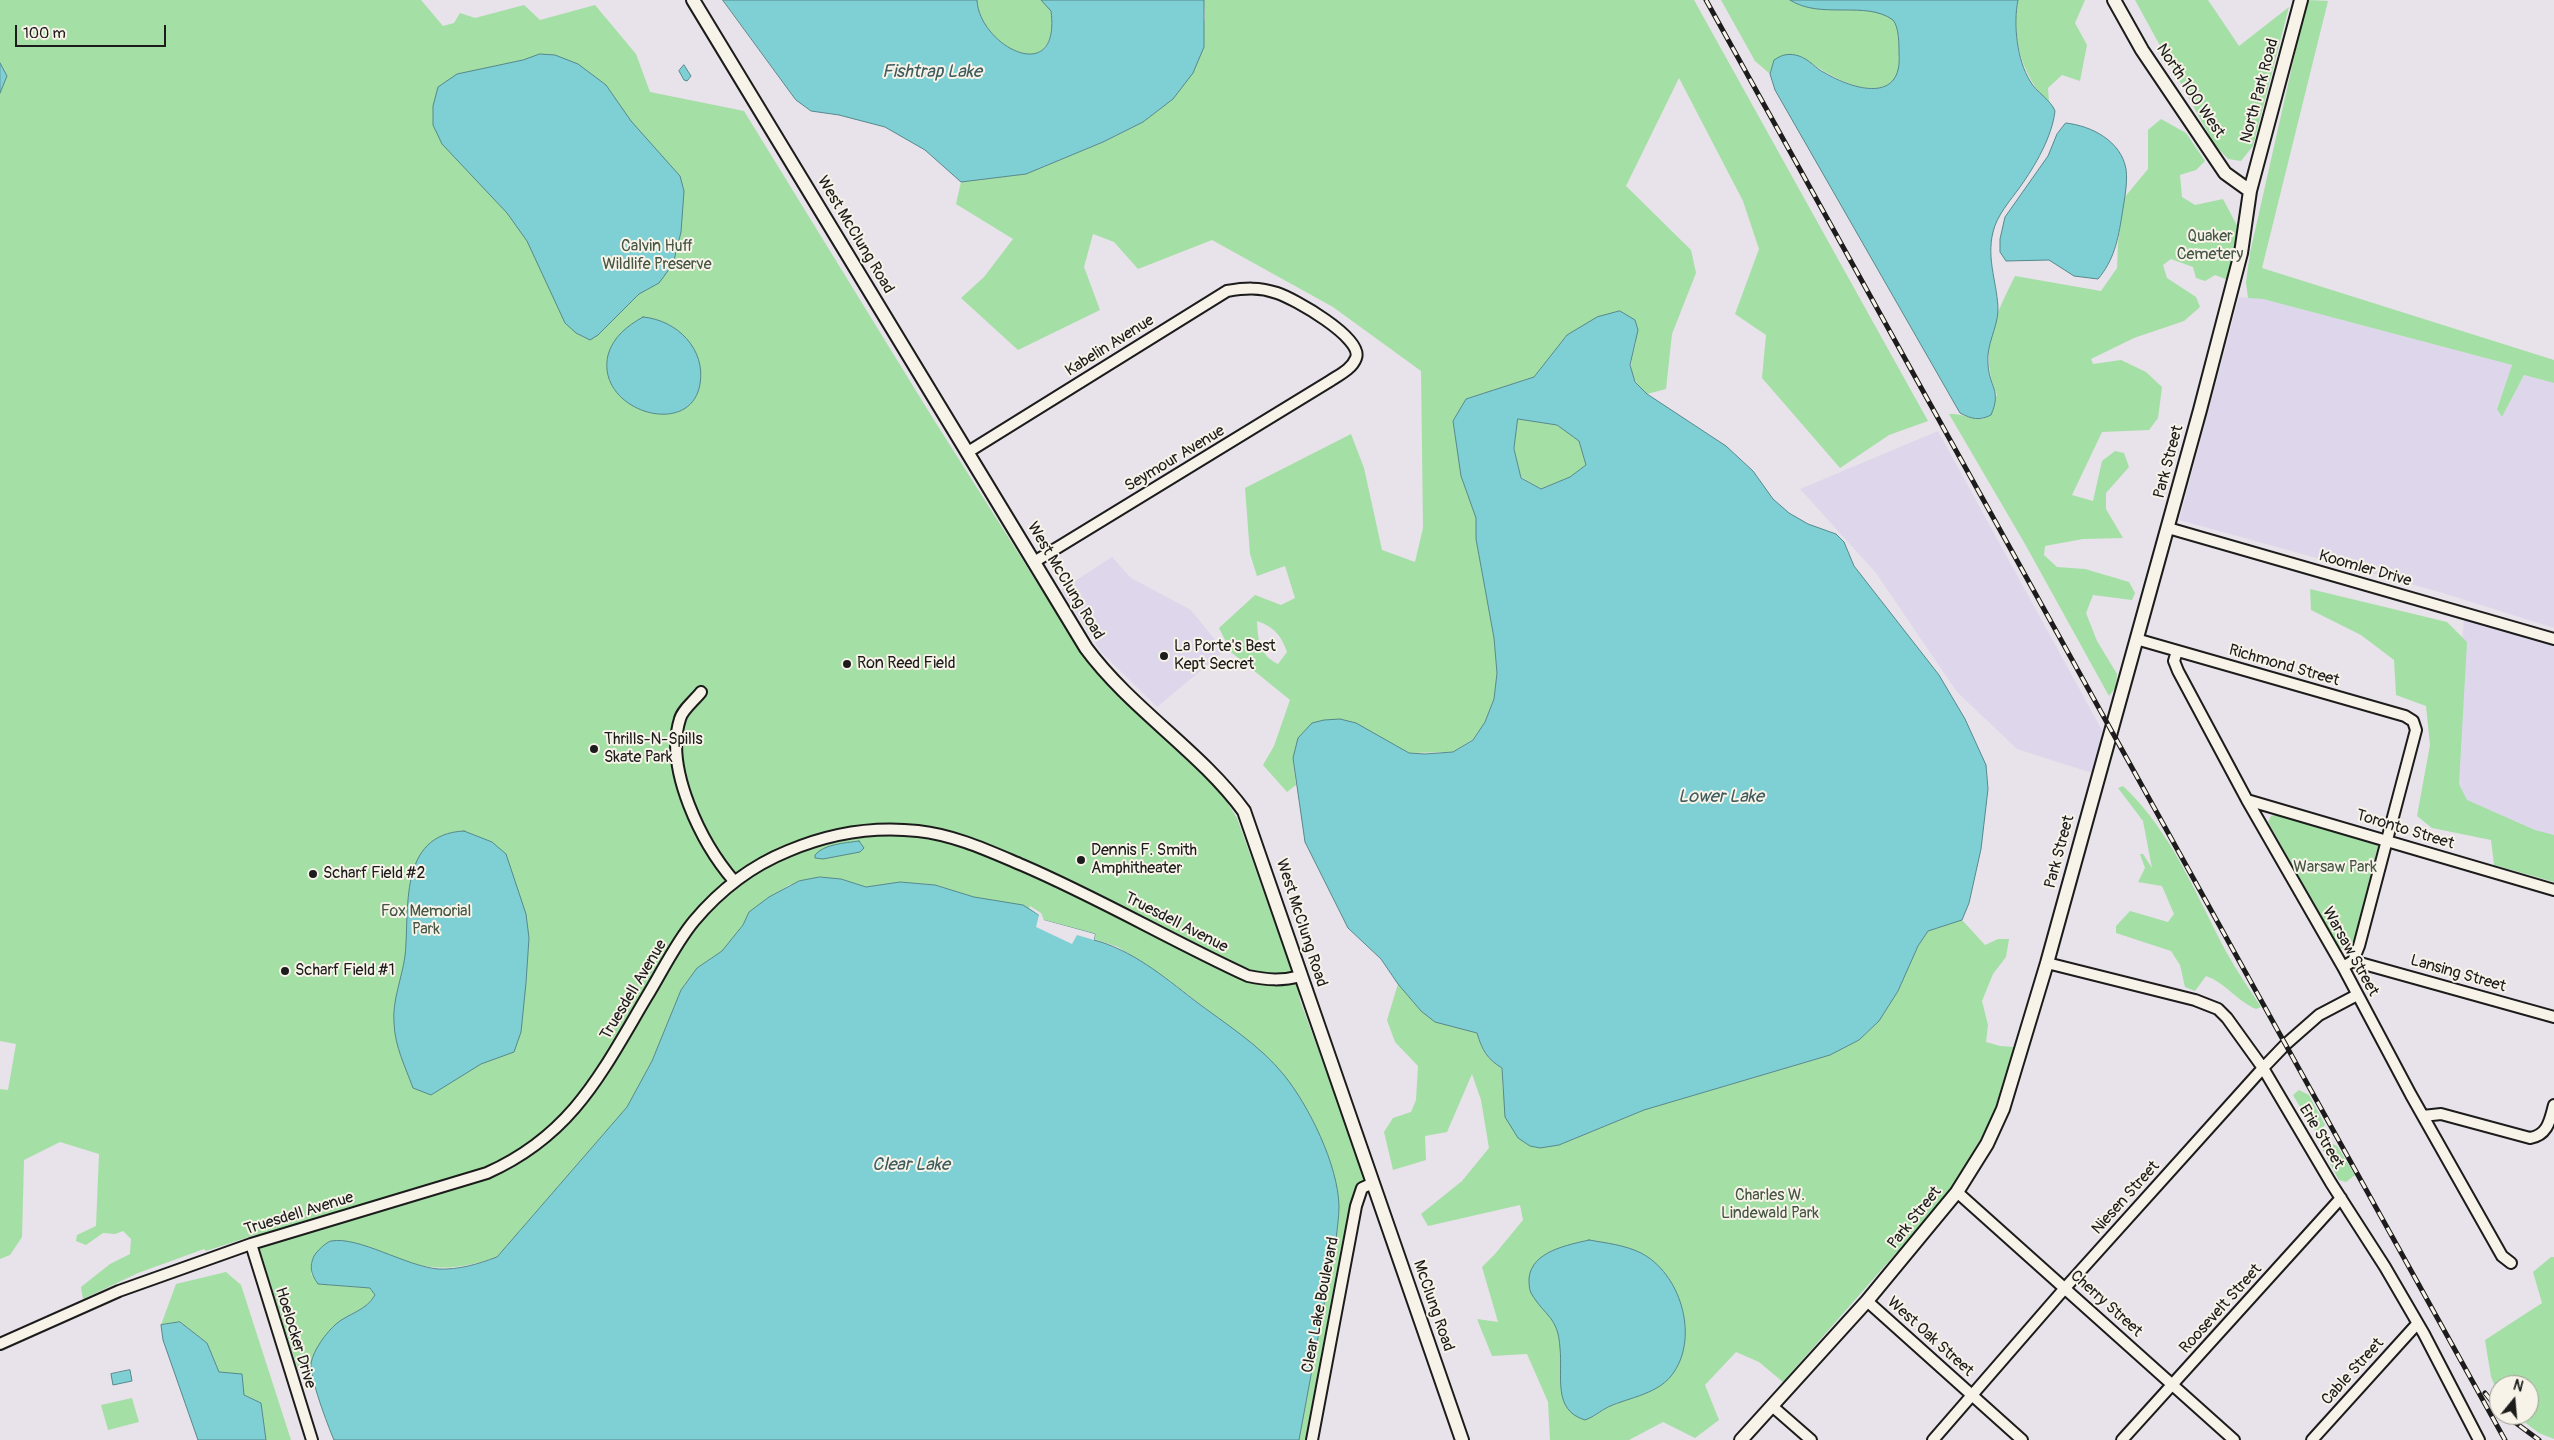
<!DOCTYPE html>
<style>
body{margin:0}
#map{position:relative;width:2554px;height:1440px;overflow:hidden;background:#e8e2ea;font-family:Pangolin,sans-serif}
canvas{display:block}
.north{position:absolute;left:2489px;top:1375px;width:50px;height:50px;box-sizing:border-box;background:#f7f3e8;border:1px solid #9f9d96;border-radius:50%;rotate:17deg;font-size:14px;font-weight:700;line-height:20px;text-align:center;color:#1c1c1c}
.north::after{content:'';display:block;margin:auto;width:18px;height:22px;background:#1c1c1c;clip-path:polygon(50% 0,100% 100%,50% 72%,0 100%)}
.scale{position:absolute;left:15px;top:25px;width:151px;height:22px;box-sizing:border-box;border:2px solid #1c1c1c;border-top:0;padding-left:6px;font-size:15px;line-height:18px;white-space:nowrap;color:#1c1c1c;-webkit-text-stroke:4px #f7f3e8;paint-order:stroke}
</style>
<div id="map">
<canvas width="2554" height="1440"></canvas>
<div class="north">N</div>
<div class="scale">100 m</div>
</div>
<script>
const g = document.querySelector('canvas').getContext('2d');
g.lineJoin = 'round';
function fillPath(path, color) {
  g.fillStyle = color;
  g.fill(path, 'evenodd');
}
function strokePath(path, color, width, dash) {
  g.strokeStyle = color;
  g.lineWidth = width;
  g.lineCap = dash ? 'butt' : 'round';
  g.setLineDash(dash || []);
  g.stroke(path);
}
function label(font, color, halo, rows, align = 'center') {
  g.font = font + ' Pangolin,sans-serif';
  g.lineWidth = 4;
  g.setLineDash([]);
  g.textBaseline = 'middle';
  g.strokeStyle = halo;
  g.fillStyle = color;
  for (const [text, x, y, turn = 0] of rows) {
    g.save();
    g.translate(x, y);
    g.rotate((+turn || 0) * Math.PI / 180);
    g.textAlign = isNaN(turn) ? turn : align;
    if (halo) g.strokeText(text, 0, 0);
    g.fillText(text, 0, 0);
    g.restore();
  }
}
fillPath(new Path2D(`
 M 2239,297 L 2263,299 L 2512,365 L 2497,408 L 2502,417 L 2524,375 L 2554,383 L 2554,628 L 2443,593 L 2179,520 Z
 M 1938,431 L 2103,732 L 2092,773 L 2017,749 L 1957,692 L 1876,573 L 1800,489 Z
 M 1112,557 L 1131,578 L 1191,610 L 1224,651 L 1157,707 L 1101,652 L 1061,590 Z
 M 2464,619 L 2554,646 L 2554,840 L 2447,805 Z`), '#ded7eb');
fillPath(new Path2D(`
 M 0,0 L 421,0 L 443,26 L 454,23 L 460,13 L 475,18 L 524,5 L 540,20 L 595,5 L 636,54 L 650,92 L 744,111 L 929,412 L 1079,649 L 1098,671 L 1222,794 L 1237,818 L 1297,984 L 1300,1000 L 1366,1180 L 1358,1189 L 1308,1440 L 1299,1440 L 1300,1429 L 1329,1163 L 1309,1113 L 1283,1074 L 1248,1041 L 1166,978 L 1118,947 L 935,885 L 900,882 L 866,887 L 841,879 L 820,877 L 789,885 L 749,912 L 743,925 L 722,951 L 697,968 L 681,990 L 652,1061 L 627,1107 L 497,1257 C 435,1279 408,1263 350,1242 L 311,1263 L 311,1274 L 318,1284 L 370,1288 L 375,1295 C 366,1311 349,1313 336,1325 C 324,1335 317,1350 311,1364 L 298,1370 L 255,1235 L 206,1251 L 204,1249 L 138,1273 L 83,1299 L 81,1287 L 110,1264 L 130,1254 L 131,1239 L 123,1231 L 115,1234 L 103,1233 L 86,1245 L 76,1241 L 77,1235 L 96,1226 L 99,1154 L 60,1142 L 24,1160 L 22,1237 L 10,1255 L 0,1259 L 0,1089 L 8,1090 L 16,1044 L 0,1041 L 0,93 L 7,76 L 0,63 Z
 M 977,0 L 1041,0 C 1044,3 1050,8 1051,12 C 1057,26 1049,55 1030,55 C 1005,55 978,24 977,0 Z
 M 1204,0 L 1694,0 L 1928,421 L 1889,435 L 1840,468 L 1762,378 L 1766,335 L 1735,314 L 1759,249 L 1743,201 L 1679,78 L 1626,186 L 1691,250 L 1696,273 L 1672,334 L 1666,389 L 1647,394 C 1627,375 1629,368 1636,342 L 1567,335 L 1534,377 L 1466,399 L 1453,421 L 1461,476 L 1476,518 L 1476,539 L 1494,638 L 1497,673 L 1494,699 L 1485,722 L 1473,739 L 1453,752 L 1409,753 L 1393,746 L 1293,758 L 1296,785 L 1287,792 L 1263,765 L 1274,746 L 1290,700 L 1231,652 L 1219,628 L 1255,595 L 1281,605 L 1295,598 L 1285,566 L 1257,576 L 1250,554 L 1245,488 L 1351,434 L 1364,468 L 1382,550 L 1415,562 L 1423,528 L 1421,371 L 1333,307 L 1212,240 L 1138,269 L 1114,242 L 1093,234 L 1084,267 L 1100,310 L 1018,350 L 961,298 L 984,277 L 1013,239 L 956,204 L 961,182 L 1026,174 L 1103,142 L 1143,122 L 1173,99 L 1205,19 ZM 1257,621 C 1274,627 1281,635 1287,652 L 1278,664 C 1259,655 1258,640 1257,621 Z
 M 1721,0 C 1735,0 1780,0 1790,0 C 1796,2 1800,6 1808,6 C 1829,6 1856,0 1876,5 C 1883,9 1892,14 1895,22 C 1900,33 1903,74 1894,81 C 1869,103 1822,71 1801,56 L 1774,60 L 1770,74 L 1755,61 Z
 M 2018,0 L 2085,0 L 2075,23 L 2087,45 L 2080,81 L 2062,75 L 2048,88 L 2049,102 C 2022,79 2011,35 2018,0 Z
 M 2135,0 L 2208,0 L 2239,46 L 2289,7 L 2253,146 L 2241,161 L 2228,159 L 2214,144 Z
 M 2307,0 L 2328,1 L 2262,268 L 2554,360 L 2554,383 L 2524,375 L 2502,417 L 2497,409 L 2512,365 L 2263,299 L 2248,298 L 2246,282 L 2250,253 Z
 M 2161,119 L 2186,133 L 2205,161 L 2196,170 L 2180,175 L 2182,197 L 2195,205 L 2223,199 L 2241,233 L 2235,262 L 2231,265 L 2228,280 L 2215,275 L 2205,281 L 2196,278 L 2193,267 L 2171,259 L 2163,265 L 2167,278 L 2196,297 L 2200,307 L 2184,321 L 2134,338 L 2091,359 L 2093,364 L 2121,360 L 2146,372 L 2162,387 L 2158,418 L 2149,430 L 2102,432 L 2072,495 L 2093,501 L 2102,461 L 2115,451 L 2124,453 L 2129,467 L 2106,493 L 2106,509 L 2123,538 L 2083,539 L 2045,546 L 2044,555 L 2057,567 L 2085,569 L 2129,582 L 2135,593 L 2132,600 L 2093,595 L 2086,613 L 2097,641 L 2117,674 L 2116,687 L 2109,696 L 2025,544 L 1949,414 C 1961,413 1970,419 1983,419 L 1997,395 C 1978,351 1995,316 2015,276 L 2101,291 L 2117,268 L 2118,242 L 2124,198 L 2148,169 L 2148,130 Z
 M 1518,419 L 1557,425 L 1579,441 L 1586,465 L 1570,477 L 1541,489 L 1521,477 L 1514,449 Z
 M 2310,589 L 2447,622 L 2467,642 L 2459,784 L 2467,800 L 2535,830 L 2554,835 L 2554,882 L 2494,865 L 2491,840 L 2432,828 L 2417,816 L 2430,745 L 2426,706 L 2396,695 L 2394,660 L 2361,635 L 2311,610 Z
 M 2123,786 C 2173,833 2196,896 2228,955 C 2238,973 2250,990 2261,1007 L 2256,1009 C 2237,1001 2226,983 2206,976 L 2195,991 L 2185,987 L 2180,965 L 2171,951 L 2116,933 L 2116,926 L 2130,911 L 2168,922 L 2174,914 L 2162,886 L 2138,882 L 2145,868 L 2140,854 L 2143,854 L 2152,868 L 2143,821 L 2118,788 Z
 M 2278,814 L 2375,841 L 2378,846 L 2354,940 L 2347,948 L 2340,948 L 2335,941 L 2268,822 L 2271,816 Z
 M 1962,920 L 1985,945 L 1998,939 L 2009,939 L 2006,957 L 1993,974 L 1982,1001 L 1988,1025 L 1986,1042 L 2000,1046 L 2014,1047 L 1992,1118 L 1953,1188 L 1783,1382 L 1759,1362 L 1736,1352 L 1705,1385 L 1719,1420 L 1695,1438 L 1663,1422 L 1629,1440 L 1550,1440 L 1548,1402 L 1527,1354 L 1492,1356 L 1477,1319 L 1498,1322 L 1482,1267 L 1495,1254 L 1523,1220 L 1520,1205 L 1428,1226 L 1421,1214 L 1462,1181 L 1489,1148 L 1481,1100 L 1472,1074 L 1447,1132 L 1425,1136 L 1426,1160 L 1393,1170 L 1384,1132 L 1393,1118 L 1411,1112 L 1416,1100 L 1418,1066 L 1395,1042 L 1387,1020 L 1398,984 L 1421,1011 L 1451,1026 L 1477,1033 C 1481,1050 1487,1059 1502,1068 L 1503,1094 L 1559,1145 L 1644,1110 L 1830,1055 L 1859,1040 L 1879,1021 L 1898,991 L 1918,946 L 1928,930 ZM 1589,1240 L 1641,1253 L 1625,1400 L 1606,1408 L 1593,1417 L 1561,1358 L 1559,1332 L 1551,1317 L 1547,1253 Z
 M 2299,1090 L 2309,1095 L 2325,1125 L 2319,1130 L 2313,1129 L 2293,1095 Z
 M 2327,1141 L 2337,1146 L 2355,1175 L 2346,1182 L 2339,1180 L 2321,1147 Z
 M 2551,1257 L 2554,1257 L 2554,1439 L 2539,1433 L 2515,1415 L 2529,1415 L 2529,1385 L 2499,1385 L 2499,1395 L 2491,1377 L 2485,1340 L 2542,1303 L 2533,1272 Z
 M 226,1272 L 241,1285 L 291,1440 L 266,1440 L 261,1403 L 244,1395 L 219,1372 L 207,1343 L 180,1322 L 161,1325 L 176,1284 Z
 M 132,1398 L 139,1422 L 108,1430 L 101,1405 Z`), '#a4dfa5');
const water = new Path2D(`
 M 723,0 L 977,0 C 979,46 1061,89 1051,11 L 1041,0 L 1204,0 L 1204,47 L 1193,73 L 1173,99 L 1143,122 L 1103,142 L 1026,174 L 961,182 L 925,150 L 885,127 L 839,115 L 811,111 L 796,100 Z
 M 1790,0 L 2018,0 C 2013,24 2017,60 2030,81 C 2036,92 2051,100 2055,111 C 2052,137 2035,166 2020,187 C 2010,201 1997,215 1993,232 C 1986,260 1998,285 1998,311 C 1997,329 1986,345 1988,364 C 1989,387 2002,390 1991,415 C 1979,421 1972,419 1960,413 L 1775,90 L 1770,74 L 1774,60 C 1783,54 1789,53 1799,56 C 1809,59 1816,69 1825,73 C 1854,90 1903,104 1899,53 C 1899,44 1899,27 1893,20 C 1866,0 1820,20 1790,0 Z
 M 540,54 L 555,55 L 578,64 L 606,85 L 631,121 L 680,176 L 684,191 L 681,232 L 673,264 L 659,283 L 639,294 L 598,335 L 590,340 L 576,333 L 565,323 L 527,241 L 507,213 L 442,144 L 433,125 L 433,106 L 438,87 L 457,74 L 523,60 Z
 M 0,63 L 7,76 L 0,93 Z
 M 684,65 L 691,76 L 687,81 L 684,80 L 679,71 Z
 M 2066,123 C 2092,126 2121,141 2126,169 C 2128,183 2124,201 2122,215 C 2118,240 2114,260 2098,279 L 2074,276 L 2049,260 L 2006,261 L 2000,252 L 2000,239 L 2005,217 L 2048,156 L 2057,134 Z
 M 1620,311 L 1635,320 L 1638,330 L 1630,365 L 1635,382 L 1647,394 L 1726,446 L 1753,471 L 1773,499 L 1789,513 L 1808,524 L 1836,534 L 1844,542 L 1854,566 L 1939,675 L 1965,719 L 1986,765 L 1988,789 L 1981,849 L 1969,903 L 1962,920 L 1928,931 L 1918,946 L 1898,991 L 1879,1021 L 1859,1040 L 1830,1055 L 1644,1110 L 1559,1145 L 1540,1148 L 1530,1146 L 1518,1138 L 1505,1117 L 1502,1068 C 1487,1059 1482,1050 1477,1033 L 1435,1022 L 1421,1011 L 1398,984 L 1381,959 L 1348,928 L 1305,842 L 1293,758 L 1298,738 L 1312,723 L 1324,720 L 1340,719 L 1356,723 L 1409,753 L 1425,754 L 1453,752 L 1473,740 L 1485,722 L 1494,699 L 1497,673 L 1494,638 L 1476,539 L 1476,518 L 1461,476 L 1453,421 L 1466,399 L 1534,377 L 1567,335 L 1597,317 ZM 1518,419 L 1557,425 L 1579,441 L 1586,465 L 1570,477 L 1541,489 L 1521,478 L 1514,449 Z
 M 643,317 C 677,320 706,349 700,384 C 691,440 595,411 608,355 C 613,337 627,326 643,317 Z
 M 464,831 L 492,842 L 506,854 L 526,914 L 529,938 L 526,983 L 521,1032 L 514,1052 L 481,1064 L 431,1095 L 413,1088 C 405,1066 395,1047 394,1023 C 392,1001 402,978 405,956 C 410,911 397,834 464,831 Z
 M 859,841 L 864,848 L 860,852 L 823,859 L 815,858 L 815,855 C 824,844 845,843 859,841 Z
 M 820,877 L 841,879 L 866,887 L 900,882 L 935,885 L 974,897 L 1023,905 L 1039,915 L 1043,920 L 1095,934 L 1094,940 C 1132,950 1163,976 1194,1000 C 1224,1023 1260,1045 1284,1075 C 1309,1106 1338,1165 1339,1206 C 1339,1217 1337,1229 1336,1240 L 1299,1440 L 334,1440 C 328,1426 309,1376 311,1363 C 314,1349 326,1333 336,1324 C 349,1313 366,1311 375,1295 L 370,1288 L 318,1284 C 311,1274 309,1267 314,1256 C 317,1251 325,1243 331,1241 C 359,1236 405,1266 438,1269 C 459,1270 478,1264 497,1257 L 627,1107 L 652,1061 L 681,990 L 697,968 L 722,951 L 743,925 L 749,912 L 769,897 L 799,881 Z
 M 1589,1240 C 1606,1243 1625,1245 1641,1253 C 1680,1273 1699,1335 1674,1372 C 1660,1394 1630,1397 1608,1407 C 1600,1411 1594,1417 1585,1420 C 1552,1410 1563,1376 1560,1348 C 1558,1316 1545,1317 1531,1293 C 1529,1289 1529,1283 1529,1278 C 1532,1251 1568,1245 1589,1240 Z
 M 180,1322 L 207,1343 L 219,1372 L 242,1374 L 244,1395 L 261,1403 L 266,1440 L 198,1440 L 163,1340 L 161,1325 Z
 M 130,1370 L 132,1381 L 113,1385 L 111,1374 Z`);
fillPath(water, '#7ed0d5');
strokePath(water, '#57888b', 1);
fillPath(new Path2D(`
 M 1030,906 L 1041,913 L 1044,920 L 1095,934 L 1094,940 L 1077,935 L 1072,944 L 1036,927 L 1039,915 L 1029,908 Z`), '#e8e2ea');
const minor = new Path2D(`
 M 968,452 L 1227,291 C 1245,288 1259,287 1277,293 C 1293,298 1364,338 1356,358 C 1352,369 1339,375 1330,381 L 1034,562
 M 2168,528 L 2554,639
 M 2136,639 L 2405,716 L 2413,721 L 2416,730 L 2359,946 L 2353,961 L 2343,967
 M 2177,651 L 2174,661 L 2178,671 L 2247,800 L 2343,967 L 2411,1095 L 2502,1256 L 2511,1263
 M 701,692 C 695,700 682,710 680,719 C 664,769 702,844 734,881
 M 2247,800 L 2554,890
 M 2353,961 L 2554,1017
 M 2047,963 L 2195,1000 L 2218,1009 L 2227,1018 L 2263,1068 L 2331,1183 L 2385,1267 L 2424,1334 L 2479,1440
 M 2423,1116 L 2441,1114 L 2530,1138 C 2548,1135 2550,1120 2554,1105
 M 1957,1192 L 2234,1440
 M 251,1244 L 312,1440
 M 1867,1301 L 2022,1440
 M 0,1344 L 119,1291 L 251,1244 L 487,1173 C 572,1135 601,1074 646,998 C 662,972 675,944 694,921 C 720,890 751,866 788,851 C 830,833 873,826 918,831 C 955,835 989,851 1022,865 C 1099,898 1172,941 1248,976 C 1267,980 1282,981 1301,976
 M 1772,1406 L 1811,1440
 M 1312,1440 L 1356,1206 L 1362,1188 L 1373,1183
 M 1933,1440 L 2065,1288 L 2263,1068 L 2286,1044 L 2319,1015 L 2357,995
 M 2122,1440 L 2341,1198
 M 2312,1440 L 2417,1324`);
const tertiary = new Path2D(`
 M 693,0 L 1086,648 C 1131,709 1200,751 1244,811 L 1462,1440
 M 2114,0 L 2142,50 L 2225,173 L 2250,191
 M 1741,1440 L 1867,1301 L 1957,1192 L 1987,1144 L 2003,1109 L 2047,963 L 2200,410 L 2241,253 L 2250,191 L 2301,0`);
strokePath(minor, '#1c1c1c', 14);
strokePath(tertiary, '#1c1c1c', 16);
strokePath(minor, '#f7f3e8', 10);
strokePath(tertiary, '#f7f3e8', 12);
const rail = new Path2D(`
 M 1706,0 L 2505,1440
 M 2485,1393 L 2499,1410
 M 2505,1415 L 2539,1440`);
strokePath(rail, '#1c1c1c', 5);
strokePath(rail, '#f7f3e8', 3, [9]);
for (const [x, y, r, color] of [
 [1164,656,5,"#1c1c1c"],
 [847,664,5,"#1c1c1c"],
 [594,749,5,"#1c1c1c"],
 [1081,860,5,"#1c1c1c"],
 [313,874,5,"#1c1c1c"],
 [285,971,5,"#1c1c1c"]
]) {
  const dot = new Path2D();
  dot.arc(x, y, r, 0, 2 * Math.PI);
  g.fillStyle = color;
  g.fill(dot);
  strokePath(dot, '#f7f3e8', 2);
}
label('16px', '#1c1c1c', '#f7f3e8', [
 ["North 100 West",2190,91,56],
 ["North Park Road",2260,91,-75],
 ["West McClung Road",855,235,59],
 ["Kabelin Avenue",1110,346,-32],
 ["Seymour Avenue",1175,459,-31],
 ["Park Street",2169,462,-75],
 ["Koomler Drive",2365,569,16],
 ["West McClung Road",1065,581,59],
 ["Richmond Street",2284,666,16],
 ["Toronto Street",2405,830,17],
 ["Park Street",2060,852,-75],
 ["Truesdell Avenue",1176,923,27],
 ["West McClung Road",1301,923,72],
 ["Warsaw Street",2350,952,61],
 ["Lansing Street",2458,974,16],
 ["Truesdell Avenue",634,990,-59],
 ["Erie Street",2321,1137,59],
 ["Niesen Street",2126,1198,-48],
 ["Truesdell Avenue",299,1214,-17],
 ["Park Street",1915,1218,-51],
 ["Cherry Street",2106,1304,42],
 ["Clear Lake Boulevard",1321,1305,-79],
 ["McClung Road",1433,1306,71],
 ["Roosevelt Street",2221,1309,-48],
 ["West Oak Street",1930,1337,42],
 ["Hoelocker Drive",295,1338,73],
 ["Cable Street",2353,1372,-48]
]);
label('16px', '#455645', '#f7f3e8', [
 ["Quaker",2210,237],
 ["Cemetery",2210,255],
 ["Calvin Huff",657,247],
 ["Wildlife Preserve",657,265],
 ["Warsaw Park",2335,868],
 ["Fox Memorial",426,912],
 ["Park",426,930],
 ["Charles W.",1770,1196],
 ["Lindewald Park",1770,1214]
]);
label('16px', '#1c1c1c', '#f7f3e8', [
 ["La Porte's Best",1174,647],
 ["Kept Secret",1174,665],
 ["Ron Reed Field",857,664],
 ["Thrills-N-Spills",604,740],
 ["Skate Park",604,758],
 ["Dennis F. Smith",1091,851],
 ["Amphitheater",1091,869],
 ["Scharf Field #2",323,874],
 ["Scharf Field #1",295,971]
], 'left');
label('italic 18px', '#3e5b5d', '#f7f3e8', [
 ["Fishtrap Lake",932,72],
 ["Lower Lake",1721,797],
 ["Clear Lake",911,1165]
]);
</script>
